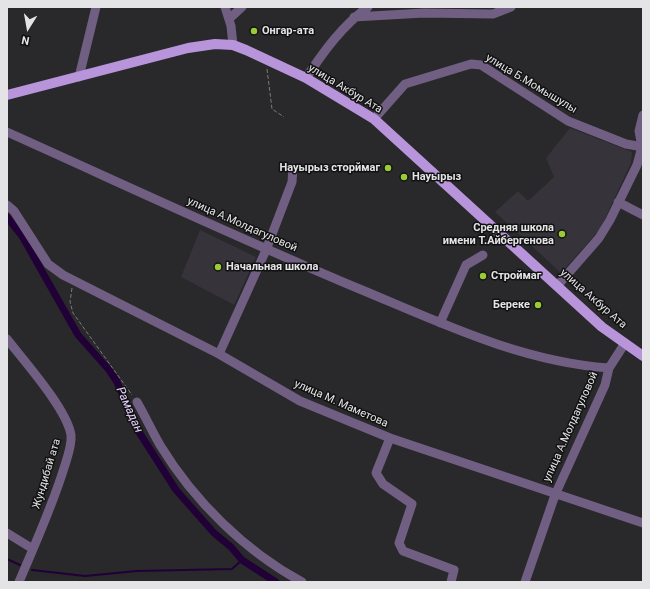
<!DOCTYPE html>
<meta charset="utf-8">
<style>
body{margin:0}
#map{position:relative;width:650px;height:589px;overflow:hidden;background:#29282b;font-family:Roboto,sans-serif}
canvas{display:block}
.frame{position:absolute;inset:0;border:8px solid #e4e3e5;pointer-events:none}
.north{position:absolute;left:8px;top:8px;width:40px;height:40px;-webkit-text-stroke:3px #121112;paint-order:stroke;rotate:191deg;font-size:11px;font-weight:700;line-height:16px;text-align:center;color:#e4e3e5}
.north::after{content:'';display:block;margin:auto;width:14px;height:18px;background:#e4e3e5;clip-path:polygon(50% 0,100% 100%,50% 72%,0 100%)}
</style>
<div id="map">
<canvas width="650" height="589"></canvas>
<div class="frame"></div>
<div class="north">N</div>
</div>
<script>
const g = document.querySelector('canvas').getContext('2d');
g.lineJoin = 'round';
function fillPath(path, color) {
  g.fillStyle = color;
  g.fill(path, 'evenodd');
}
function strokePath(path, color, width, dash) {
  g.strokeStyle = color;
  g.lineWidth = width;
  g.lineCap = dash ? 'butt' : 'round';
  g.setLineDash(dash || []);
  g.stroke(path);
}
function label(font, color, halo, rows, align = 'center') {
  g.font = font + ' Roboto,sans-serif';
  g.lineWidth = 3;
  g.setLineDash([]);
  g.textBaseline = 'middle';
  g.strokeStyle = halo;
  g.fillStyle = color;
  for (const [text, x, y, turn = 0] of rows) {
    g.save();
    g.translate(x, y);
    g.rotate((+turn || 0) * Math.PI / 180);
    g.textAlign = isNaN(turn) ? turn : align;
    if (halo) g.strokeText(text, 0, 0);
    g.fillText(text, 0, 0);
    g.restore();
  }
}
fillPath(new Path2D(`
 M 570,128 L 632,152 L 631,163 L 600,229 L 561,273 L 495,212 L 518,191 L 528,201 L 554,177 L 546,158 Z
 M 200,230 L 256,257 L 234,305 L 181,277 Z`), '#36333a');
strokePath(new Path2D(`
 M 7,559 L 20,565
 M 32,570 L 85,576 L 137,571 L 232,569 L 242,560`), '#210037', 2);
strokePath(new Path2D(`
 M 7,217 L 22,236 L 78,335 L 109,370 L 117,382 L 137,429 L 176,490 L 214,533 L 231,547 L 242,560 L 276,582`), '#210037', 7);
strokePath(new Path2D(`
 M 267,69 L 272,109 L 284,117
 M 72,288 L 70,302 L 73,313 L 132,395`), '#7b7a7c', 1, [4, 2]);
strokePath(new Path2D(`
 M 225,7 L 231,26 L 233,45
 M 354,17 L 424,13 L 493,14 L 511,7
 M 229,19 L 242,7
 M 79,77 L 96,7
 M 306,78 C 324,51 342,26 368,7
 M 374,119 L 405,84 L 471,64 L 481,65 L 568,121 L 626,144 L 643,147
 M 7,132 C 125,185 242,240 362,290 C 441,323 522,362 609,368
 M 618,202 L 643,215
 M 7,205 L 14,211 L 48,264 L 63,275 L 219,354 L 300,401 L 390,438 L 643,523
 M 558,285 L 599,238 L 610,220 L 637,165 L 642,147 L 639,131 L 643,115
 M 440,323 L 466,265 L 483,255
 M 7,339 C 24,361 67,409 71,435 C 72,446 67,458 64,468 C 52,507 35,544 19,582
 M 219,354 L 266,250 L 292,182 L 293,168
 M 137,402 C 145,416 152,431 160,445 C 194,501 245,551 302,582
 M 390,438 L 376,473 L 383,484 L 412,504 L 399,543 L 403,551 L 454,570 L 451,582
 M 7,533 L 33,549
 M 525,582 L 555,495 L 605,385 L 609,368 L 625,343`), '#705f82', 9);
strokePath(new Path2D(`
 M 7,95 L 188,48 L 215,44 L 233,45 L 246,50 L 306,78 L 374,119 L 602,327 L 643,356`), '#b894db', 10);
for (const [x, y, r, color] of [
 [254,31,4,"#99cb36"],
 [388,168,4,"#99cb36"],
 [404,177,4,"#99cb36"],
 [562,234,4,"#99cb36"],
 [218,267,4,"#99cb36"],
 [483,276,4,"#99cb36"],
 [538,305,4,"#99cb36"]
]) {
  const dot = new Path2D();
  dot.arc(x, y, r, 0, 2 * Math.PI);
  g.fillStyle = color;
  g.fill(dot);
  strokePath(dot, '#121112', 1.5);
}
label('bold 11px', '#e4e3e5', '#121112', [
 ["Онгар-ата",262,31],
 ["Науырыз сторймаг",380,168,"right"],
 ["Науырыз",412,177],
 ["Средняя школа",554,228,"right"],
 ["имени Т.Айбергенова",554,241,"right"],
 ["Начальная школа",226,267],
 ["Строймаг",491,276],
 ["Береке",530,305,"right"]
], 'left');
label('11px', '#e4e3e5', '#121112', [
 ["улица Б.Момышулы",531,84,31],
 ["улица Акбур Ата",345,89,31],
 ["улица А.Молдагуловой",242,225,24],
 ["улица Акбур Ата",593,299,41],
 ["улица М. Маметова",341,404,24],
 ["улица А.Молдагуловой",571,427,-66],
 ["Жундибай ата",47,474,-73]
]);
label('italic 12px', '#e8d3fe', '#121112', [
 ["Рамадан",129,410,66]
]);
</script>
